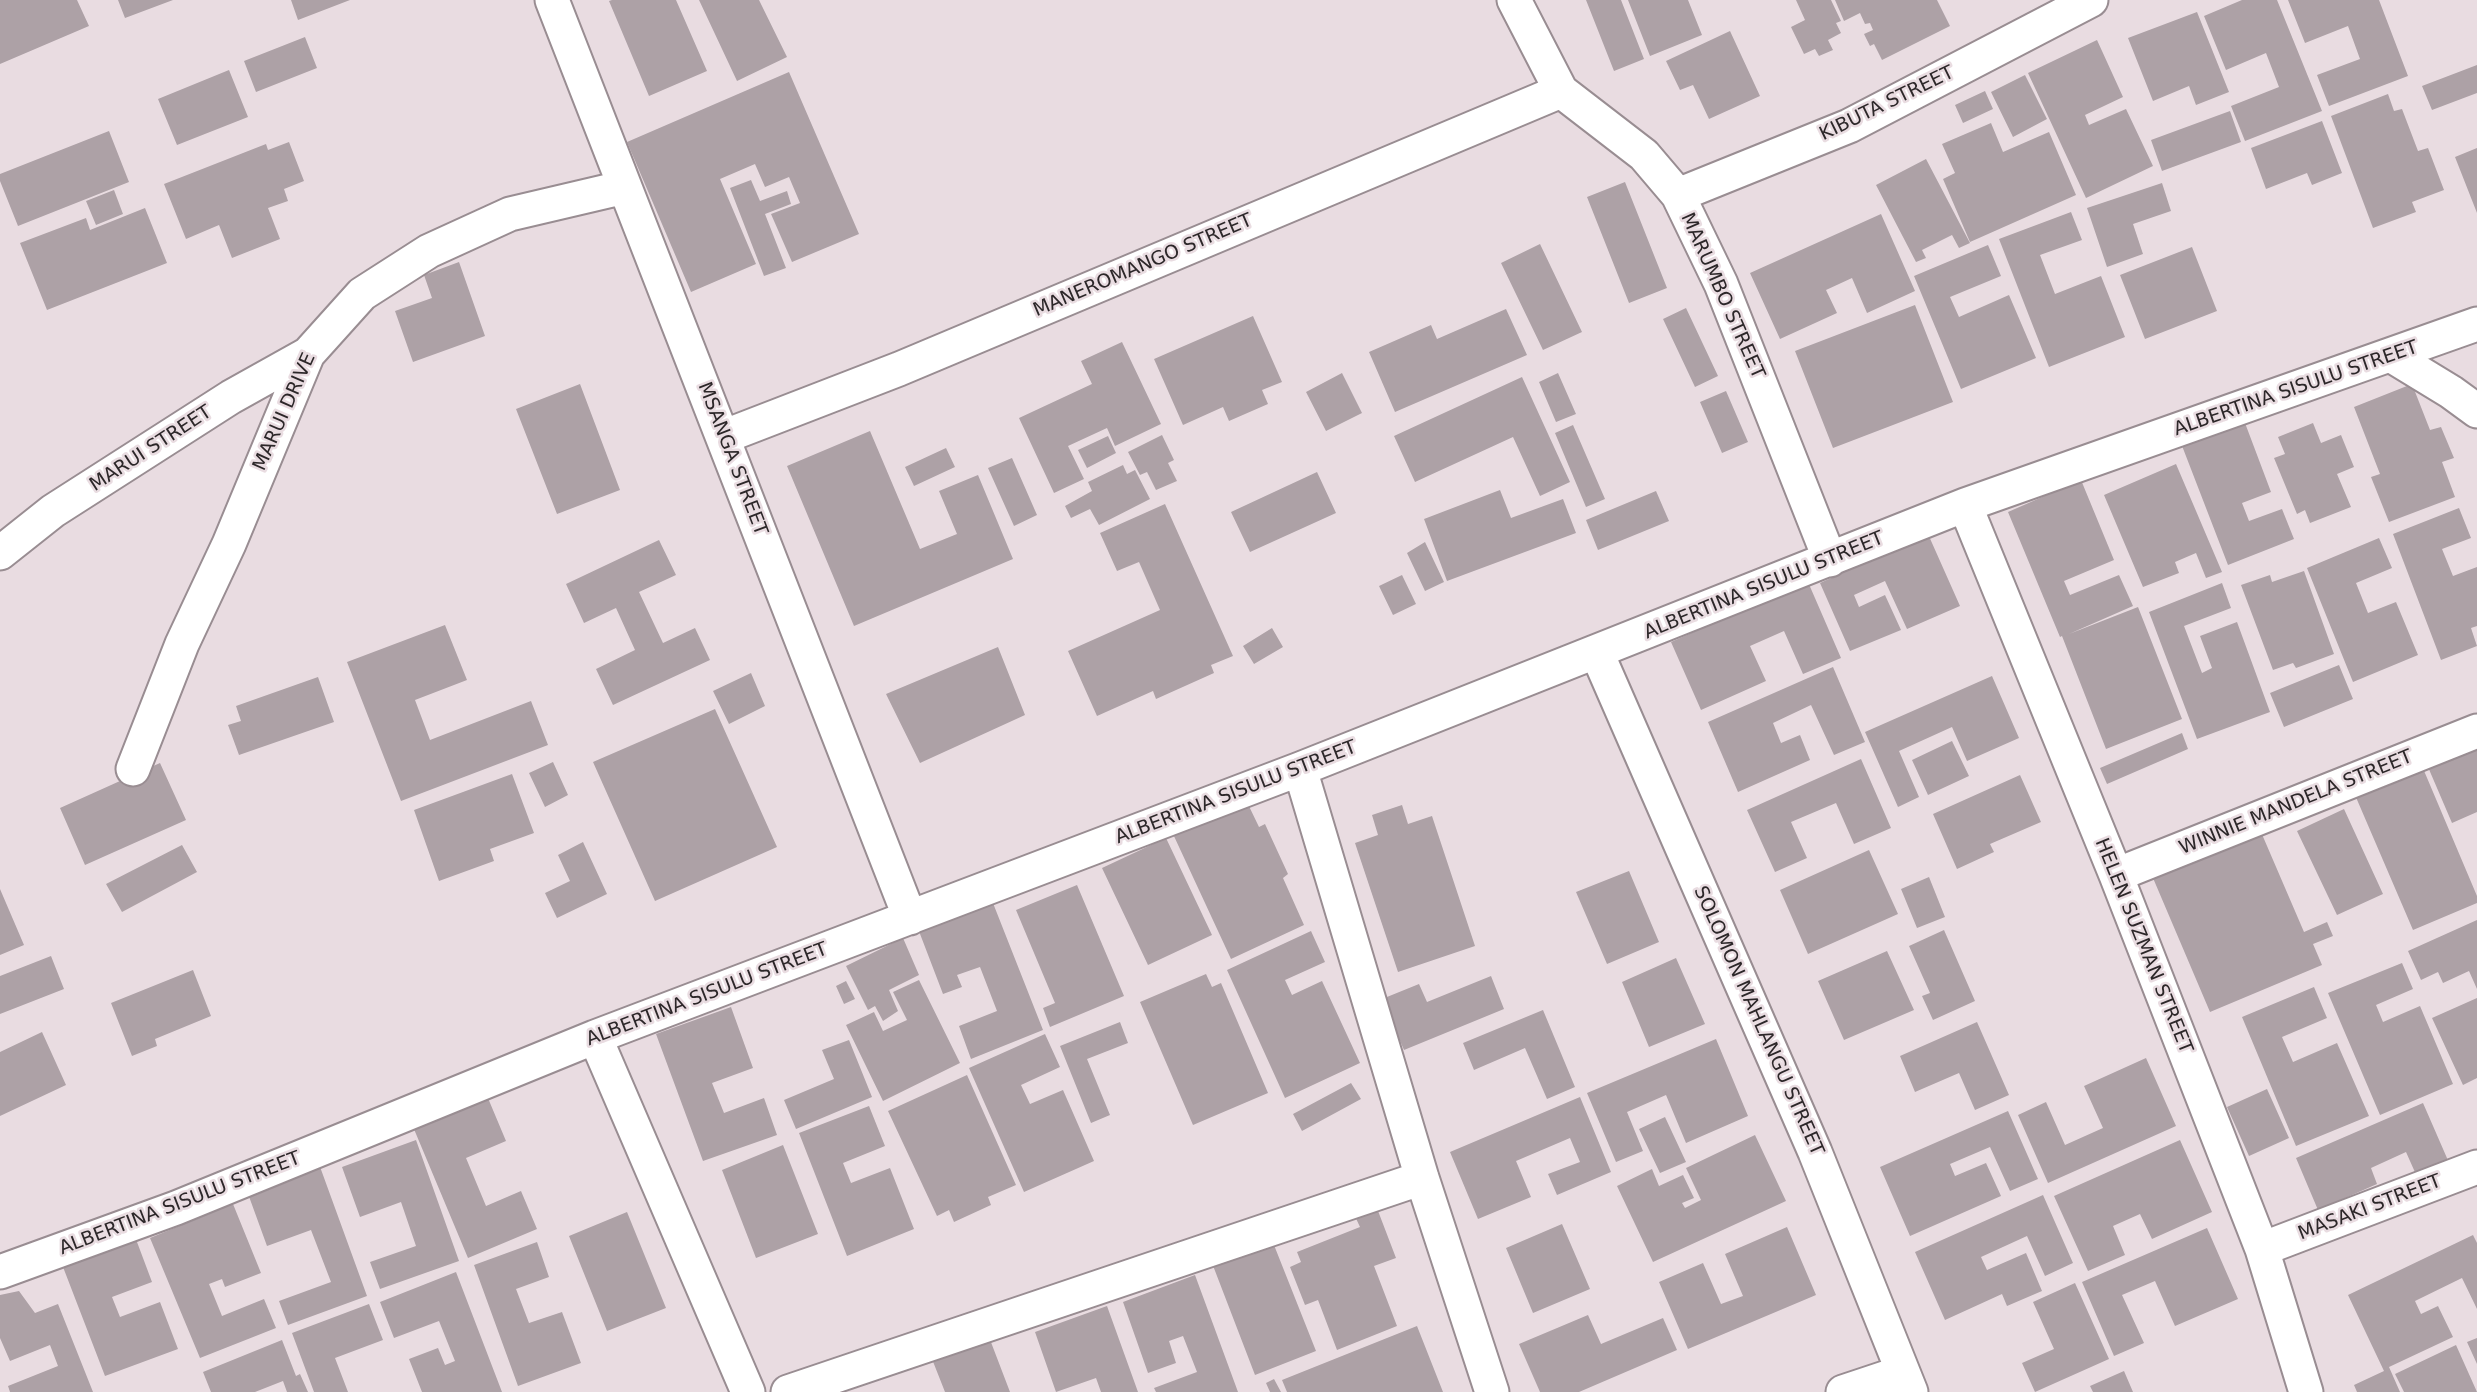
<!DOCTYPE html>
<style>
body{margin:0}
canvas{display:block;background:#e9dce1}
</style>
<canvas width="2477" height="1392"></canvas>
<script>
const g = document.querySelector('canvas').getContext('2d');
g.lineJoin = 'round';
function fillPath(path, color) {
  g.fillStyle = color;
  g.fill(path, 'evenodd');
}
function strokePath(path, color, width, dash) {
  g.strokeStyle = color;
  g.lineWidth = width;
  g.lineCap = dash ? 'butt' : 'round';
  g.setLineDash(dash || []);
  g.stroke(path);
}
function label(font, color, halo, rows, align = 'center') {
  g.font = font + ' "DejaVu Sans",sans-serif';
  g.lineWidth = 5;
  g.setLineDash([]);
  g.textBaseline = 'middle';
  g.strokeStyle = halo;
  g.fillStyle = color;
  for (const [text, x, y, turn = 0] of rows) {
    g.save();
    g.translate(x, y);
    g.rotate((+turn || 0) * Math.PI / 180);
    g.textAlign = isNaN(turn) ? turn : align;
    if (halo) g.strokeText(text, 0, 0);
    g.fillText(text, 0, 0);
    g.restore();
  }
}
fillPath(new Path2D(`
 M 0,0 L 77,0 L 89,26 L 0,64 Z
 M 118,0 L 173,0 L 125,18 Z
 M 291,0 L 350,0 L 298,20 Z
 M 612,0 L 676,0 L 707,71 L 649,96 L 609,1 Z
 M 699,0 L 759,0 L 787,57 L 737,81 Z
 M 1586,0 L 1621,0 L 1644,59 L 1614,71 Z
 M 1628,0 L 1688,0 L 1702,35 L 1650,56 Z
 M 1796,0 L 1831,0 L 1841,21 L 1836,23 L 1841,33 L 1828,40 L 1833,50 L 1819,56 L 1815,49 L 1804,54 L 1791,27 L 1805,20 Z
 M 1835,0 L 1937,0 L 1950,26 L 1882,60 L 1874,44 L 1870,46 L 1864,34 L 1873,30 L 1870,23 L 1865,24 L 1860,13 L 1844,21 Z
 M 2242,0 L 2277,0 L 2322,111 L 2245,141 L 2231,106 L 2279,87 L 2266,53 L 2226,70 L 2204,16 Z
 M 2288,0 L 2379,0 L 2408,76 L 2329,106 L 2317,75 L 2360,59 L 2348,26 L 2305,43 Z
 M 2197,12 L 2229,92 L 2196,105 L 2189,86 L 2153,101 L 2128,38 Z
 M 1730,31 L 1760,96 L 1709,119 L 1693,85 L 1680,90 L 1666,61 Z
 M 305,37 L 317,68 L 256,92 L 244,61 Z
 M 2097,40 L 2123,97 L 2085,115 L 2089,125 L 2126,109 L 2153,166 L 2086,198 L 2028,73 Z
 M 2477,65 L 2477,93 L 2432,110 L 2422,86 Z
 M 229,70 L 248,117 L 177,145 L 158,99 Z
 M 789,72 L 859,234 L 792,262 L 771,214 L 800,203 L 789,177 L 765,187 L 755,164 L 720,179 L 756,264 L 691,292 L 627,142 Z
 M 2025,75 L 2047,119 L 2013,137 L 1991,92 Z
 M 1985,91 L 1993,109 L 1963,123 L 1955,105 Z
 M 2388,94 L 2394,111 L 2402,109 L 2418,151 L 2428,148 L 2444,190 L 2412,202 L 2416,212 L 2373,228 L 2331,116 Z
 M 2230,111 L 2241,142 L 2162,171 L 2151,140 Z
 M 2322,121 L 2342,173 L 2312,185 L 2307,173 L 2266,189 L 2251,148 Z
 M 1991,123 L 2003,152 L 2049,132 L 2076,195 L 1970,242 L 1943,179 L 1955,173 L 1942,144 Z
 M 109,131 L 129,182 L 18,226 L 0,181 L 0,174 Z
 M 289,142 L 304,181 L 284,189 L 288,201 L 268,208 L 280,239 L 232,258 L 219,225 L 186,239 L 164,184 L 266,144 L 268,150 Z
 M 2477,148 L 2477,213 L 2455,157 Z
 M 1926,159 L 1970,243 L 1959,248 L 1952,235 L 1922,250 L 1926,258 L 1916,262 L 1876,185 Z
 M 751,180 L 760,201 L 787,191 L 791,204 L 765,214 L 786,268 L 764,276 L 730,188 Z
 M 1625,182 L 1667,288 L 1629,303 L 1587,197 Z
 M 2162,183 L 2171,211 L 2133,224 L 2143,254 L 2107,267 L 2087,208 Z
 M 114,190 L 123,214 L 96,225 L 86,201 Z
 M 145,208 L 167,263 L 47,310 L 20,243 L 86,218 L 90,230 Z
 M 2071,212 L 2082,240 L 2040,255 L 2055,294 L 2101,276 L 2125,337 L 2049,367 L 1999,239 Z
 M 1881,214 L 1915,291 L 1867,313 L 1852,278 L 1826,290 L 1837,313 L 1780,339 L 1750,273 Z
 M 1540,244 L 1582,332 L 1543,350 L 1501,263 Z
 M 1988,245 L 2001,276 L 1950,297 L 1959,317 L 2009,295 L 2036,358 L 1961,389 L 1914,276 Z
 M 2192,247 L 2217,311 L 2145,339 L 2120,275 Z
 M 459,262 L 485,336 L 413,362 L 395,311 L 432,298 L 424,275 Z
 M 1915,305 L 1953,402 L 1833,448 L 1795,351 Z
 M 1686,308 L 1718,376 L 1695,387 L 1663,319 Z
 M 1506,309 L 1527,355 L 1395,412 L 1369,352 L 1431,325 L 1437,339 Z
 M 1253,316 L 1282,382 L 1262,390 L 1268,404 L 1229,421 L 1223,407 L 1183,425 L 1154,359 Z
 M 1122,342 L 1161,424 L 1115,446 L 1107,428 L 1068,446 L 1084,479 L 1054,493 L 1019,418 L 1092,384 L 1081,361 Z
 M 1342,373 L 1362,413 L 1326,431 L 1306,392 Z
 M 1558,373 L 1576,414 L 1556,422 L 1539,382 Z
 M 1522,377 L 1570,482 L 1540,496 L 1513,437 L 1415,482 L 1394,436 Z
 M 580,384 L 620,490 L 557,514 L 516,409 Z
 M 2412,384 L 2430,430 L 2441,427 L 2454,458 L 2442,462 L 2455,497 L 2389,522 L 2371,477 L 2380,474 L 2354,407 Z
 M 1726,391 L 1748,442 L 1722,453 L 1700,402 Z
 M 2242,415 L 2271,492 L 2242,503 L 2249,521 L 2282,509 L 2294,539 L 2228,565 L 2179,438 Z
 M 2313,423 L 2321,443 L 2341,435 L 2354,467 L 2337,474 L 2351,507 L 2310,523 L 2305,510 L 2297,514 L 2274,458 L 2285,454 L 2278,437 Z
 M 1573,425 L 1605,499 L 1586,507 L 1555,433 Z
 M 870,431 L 920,549 L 957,534 L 939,491 L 978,475 L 1013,559 L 854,626 L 787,466 Z
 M 1162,435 L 1174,460 L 1168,463 L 1177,481 L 1156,490 L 1147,472 L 1140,475 L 1128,452 Z
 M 1108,436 L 1116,453 L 1087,468 L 1078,450 Z
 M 946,448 L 955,467 L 914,486 L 905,467 Z
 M 1012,458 L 1037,515 L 1014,526 L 988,468 Z
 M 2176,464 L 2222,572 L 2206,578 L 2196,553 L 2175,562 L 2179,573 L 2143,587 L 2104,495 Z
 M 1123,465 L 1127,474 L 1135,470 L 1150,499 L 1099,525 L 1090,509 L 1071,518 L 1065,506 L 1092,491 L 1088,482 Z
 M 1317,472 L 1336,513 L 1250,552 L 1231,512 Z
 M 2081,480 L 2114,560 L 2064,581 L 2070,595 L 2119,575 L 2133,606 L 2069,634 L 2138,607 L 2182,719 L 2106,749 L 2062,636 L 2060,637 L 2008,512 Z
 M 1500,490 L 1511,518 L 1563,499 L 1576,533 L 1447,581 L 1424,519 Z
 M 1656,491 L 1669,521 L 1598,550 L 1586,520 Z
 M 1165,504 L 1233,656 L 1211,665 L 1214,673 L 1156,699 L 1153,691 L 1097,716 L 1068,651 L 1160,610 L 1139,562 L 1117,571 L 1100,533 Z
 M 2459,508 L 2471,538 L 2442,549 L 2453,576 L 2477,567 L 2477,626 L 2471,628 L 2477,646 L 2441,660 L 2393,534 Z
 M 1928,534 L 1960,606 L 1907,629 L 1885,581 L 1854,595 L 1859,607 L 1885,595 L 1901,630 L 1850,651 L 1820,583 Z
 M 2379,538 L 2392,568 L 2356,583 L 2368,613 L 2396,602 L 2418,655 L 2353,682 L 2307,568 Z
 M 659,540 L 676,575 L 639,592 L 663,643 L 695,628 L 710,660 L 613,705 L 596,669 L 635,650 L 616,608 L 584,623 L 566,584 Z
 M 1425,542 L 1444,582 L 1425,591 L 1407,553 Z
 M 2304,571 L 2334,654 L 2296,668 L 2293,663 L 2273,670 L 2241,585 L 2270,575 L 2272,582 Z
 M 1402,575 L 1416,604 L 1393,615 L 1379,586 Z
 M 1808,582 L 1841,658 L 1803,674 L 1784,631 L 1750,646 L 1766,681 L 1701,710 L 1671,642 Z
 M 2222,583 L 2231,608 L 2184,626 L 2202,673 L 2212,668 L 2200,636 L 2237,622 L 2270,712 L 2197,739 L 2149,612 Z
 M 445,625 L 467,680 L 415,700 L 430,740 L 531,701 L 548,745 L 401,801 L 347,662 Z
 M 1272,628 L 1283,647 L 1254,664 L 1243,646 Z
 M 998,647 L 1025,715 L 920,763 L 886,694 Z
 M 2339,665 L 2353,699 L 2284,727 L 2270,693 Z
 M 1833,667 L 1865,742 L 1834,755 L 1811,705 L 1773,723 L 1781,743 L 1800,735 L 1810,760 L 1738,792 L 1708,722 Z
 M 751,673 L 765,706 L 729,724 L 713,691 Z
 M 1992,676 L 2019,738 L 1967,761 L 1952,727 L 1899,751 L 1919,797 L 1898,807 L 1865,732 Z
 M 318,677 L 334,722 L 239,755 L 228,725 L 241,721 L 236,706 Z
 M 715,709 L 777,847 L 655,901 L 593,762 Z
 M 2182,733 L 2188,749 L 2107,784 L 2100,768 Z
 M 1952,741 L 1969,776 L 1928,795 L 1912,760 Z
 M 2477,745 L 2477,812 L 2452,823 L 2428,767 Z
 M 1861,759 L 1891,828 L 1854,844 L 1836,803 L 1791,822 L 1807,858 L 1775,872 L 1747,810 Z
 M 553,762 L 568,795 L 545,807 L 529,773 Z
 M 160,763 L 186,820 L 85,865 L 60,808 Z
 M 2422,766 L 2477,896 L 2477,903 L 2413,930 L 2355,795 Z
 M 512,774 L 534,833 L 490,849 L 494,861 L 439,881 L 414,810 Z
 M 2020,775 L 2041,822 L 1990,844 L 1994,852 L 1957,869 L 1933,814 Z
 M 1246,800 L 1259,827 L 1265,824 L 1288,874 L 1283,878 L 1304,925 L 1231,959 L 1173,834 Z
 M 1402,805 L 1408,824 L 1432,816 L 1475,946 L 1398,972 L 1355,843 L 1378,835 L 1372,815 Z
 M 2344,809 L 2383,894 L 2337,915 L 2297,831 Z
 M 2261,832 L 2304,932 L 2327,922 L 2333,936 L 2313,944 L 2322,965 L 2210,1012 L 2153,878 Z
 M 1166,838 L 1212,935 L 1148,965 L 1102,868 Z
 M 583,842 L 607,894 L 557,918 L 545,893 L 570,881 L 558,855 Z
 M 182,845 L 197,872 L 122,912 L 106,884 Z
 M 1869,850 L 1898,914 L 1808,954 L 1780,890 Z
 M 1629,871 L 1659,942 L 1607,964 L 1576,892 Z
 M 1929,877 L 1945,917 L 1917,928 L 1901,889 Z
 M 1077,885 L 1124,996 L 1050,1027 L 1043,1008 L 1055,1003 L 1016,910 Z
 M 0,889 L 24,945 L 0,955 Z
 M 991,898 L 1043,1030 L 971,1059 L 959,1026 L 997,1011 L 980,967 L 957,975 L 962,987 L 943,994 L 917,926 Z
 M 2477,920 L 2477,989 L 2469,971 L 2443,983 L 2438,972 L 2421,980 L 2408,951 Z
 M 1944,930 L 1975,1001 L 1933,1020 L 1922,996 L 1930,993 L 1909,946 Z
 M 1311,931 L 1325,962 L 1285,980 L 1292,995 L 1322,981 L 1360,1063 L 1285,1098 L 1227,970 Z
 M 903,938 L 919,975 L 889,990 L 898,1011 L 883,1021 L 875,1006 L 868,1010 L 846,966 Z
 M 1887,951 L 1914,1010 L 1844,1040 L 1818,981 Z
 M 51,956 L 64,989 L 0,1014 L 0,976 Z
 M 1676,958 L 1705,1024 L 1649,1047 L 1622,982 Z
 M 2402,963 L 2413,989 L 2376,1005 L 2383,1022 L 2420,1006 L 2453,1084 L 2380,1115 L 2328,993 Z
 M 193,970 L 211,1016 L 155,1039 L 157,1046 L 132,1056 L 111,1003 Z
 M 1206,974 L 1212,987 L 1221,983 L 1268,1093 L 1193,1125 L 1140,1002 Z
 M 1491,976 L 1504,1009 L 1404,1050 L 1382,999 L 1419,984 L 1427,1002 Z
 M 919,980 L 960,1063 L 883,1101 L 846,1025 L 874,1012 L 883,1031 L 907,1020 L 893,992 Z
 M 846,981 L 855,999 L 844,1004 L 836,986 Z
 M 2314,987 L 2327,1018 L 2282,1037 L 2293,1062 L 2337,1043 L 2369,1116 L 2296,1146 L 2242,1017 Z
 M 2477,998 L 2477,1078 L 2463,1085 L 2432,1018 Z
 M 731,1007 L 753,1068 L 712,1083 L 724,1113 L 764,1098 L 777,1135 L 703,1161 L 656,1034 Z
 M 1543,1010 L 1575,1087 L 1547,1099 L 1525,1048 L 1474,1070 L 1463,1043 Z
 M 1120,1022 L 1128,1043 L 1087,1059 L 1110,1115 L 1091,1123 L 1060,1046 Z
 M 1977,1022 L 2009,1095 L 1975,1110 L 1959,1073 L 1915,1092 L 1900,1056 Z
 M 42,1032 L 66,1085 L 0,1116 L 0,1052 Z
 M 1045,1034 L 1060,1067 L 1021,1085 L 1030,1104 L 1063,1090 L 1094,1161 L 1024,1192 L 969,1068 Z
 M 1716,1039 L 1748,1116 L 1686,1143 L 1666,1095 L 1627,1112 L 1643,1151 L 1616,1162 L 1587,1093 Z
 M 849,1040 L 872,1097 L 796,1129 L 784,1100 L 834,1079 L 822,1050 Z
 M 2146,1058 L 2176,1126 L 2048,1183 L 2018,1115 L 2046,1102 L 2065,1145 L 2103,1128 L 2084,1086 Z
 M 967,1075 L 1016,1185 L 988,1197 L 991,1205 L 954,1222 L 949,1210 L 937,1216 L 888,1111 Z
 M 1351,1083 L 1361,1099 L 1302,1131 L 1293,1114 Z
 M 2267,1089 L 2289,1138 L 2249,1156 L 2227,1107 Z
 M 485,1091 L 506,1141 L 466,1158 L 486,1206 L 521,1191 L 537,1229 L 468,1258 L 411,1122 Z
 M 1580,1097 L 1611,1172 L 1557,1195 L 1548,1174 L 1580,1162 L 1570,1138 L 1516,1161 L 1531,1197 L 1478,1219 L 1450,1152 Z
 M 2423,1103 L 2450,1165 L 2418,1179 L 2406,1152 L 2371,1168 L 2377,1184 L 2318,1210 L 2296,1158 Z
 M 869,1106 L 885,1146 L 843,1163 L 851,1183 L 890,1168 L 914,1229 L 847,1256 L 799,1133 Z
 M 2008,1111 L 2038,1179 L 2010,1191 L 1990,1147 L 1950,1164 L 1955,1176 L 1986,1163 L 2001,1196 L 1910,1236 L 1880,1167 Z
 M 1665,1117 L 1686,1162 L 1660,1173 L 1639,1129 Z
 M 1755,1135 L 1786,1201 L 1653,1262 L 1617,1186 L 1652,1169 L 1659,1186 L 1683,1175 L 1694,1198 L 1682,1203 L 1685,1208 L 1701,1200 L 1686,1168 Z
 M 416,1140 L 459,1261 L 380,1289 L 370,1262 L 416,1246 L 401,1202 L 360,1217 L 342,1167 Z
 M 2180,1140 L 2212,1212 L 2152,1239 L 2140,1214 L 2113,1226 L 2125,1255 L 2088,1271 L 2054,1196 Z
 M 783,1145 L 818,1234 L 756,1258 L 722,1170 Z
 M 319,1164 L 367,1296 L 288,1325 L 279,1301 L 331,1282 L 311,1230 L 267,1246 L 247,1191 Z
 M 2043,1195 L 2073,1263 L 2045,1276 L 2027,1236 L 1981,1257 L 1987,1270 L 2026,1253 L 2042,1291 L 2007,1306 L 2002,1294 L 1945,1320 L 1915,1252 Z
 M 1375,1203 L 1396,1258 L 1374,1266 L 1397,1326 L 1337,1350 L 1318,1300 L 1305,1305 L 1290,1267 L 1301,1262 L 1297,1252 L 1360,1227 L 1353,1212 Z
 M 233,1204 L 261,1273 L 225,1287 L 222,1279 L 209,1284 L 222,1316 L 264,1299 L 276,1328 L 200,1358 L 150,1238 Z
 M 627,1212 L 666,1308 L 607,1331 L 569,1236 Z
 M 1562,1224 L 1590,1289 L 1533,1313 L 1506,1248 Z
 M 131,1226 L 152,1282 L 112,1297 L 120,1317 L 160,1302 L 178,1349 L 105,1376 L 58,1254 Z
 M 1787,1227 L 1816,1295 L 1688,1349 L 1659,1282 L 1703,1263 L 1721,1304 L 1743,1296 L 1725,1254 Z
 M 2207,1228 L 2238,1299 L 2175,1326 L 2155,1281 L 2122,1295 L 2144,1343 L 2114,1356 L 2082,1282 Z
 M 2473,1235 L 2477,1243 L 2477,1309 L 2462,1278 L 2415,1301 L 2421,1314 L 2438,1306 L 2453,1337 L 2389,1367 L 2400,1392 L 2357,1392 L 2354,1385 L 2384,1371 L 2348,1295 Z
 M 1272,1240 L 1316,1351 L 1255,1375 L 1212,1263 Z
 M 537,1242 L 549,1277 L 516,1289 L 529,1323 L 562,1312 L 581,1363 L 518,1386 L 474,1265 Z
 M 456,1272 L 502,1392 L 422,1392 L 409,1359 L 438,1348 L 445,1365 L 455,1361 L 439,1321 L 394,1338 L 380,1302 Z
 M 1195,1275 L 1238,1392 L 1156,1392 L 1154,1388 L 1197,1372 L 1183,1336 L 1169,1341 L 1176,1363 L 1148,1373 L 1123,1302 Z
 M 2075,1283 L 2109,1359 L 2035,1392 L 2022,1363 L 2054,1349 L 2033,1302 Z
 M 19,1291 L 35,1313 L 58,1304 L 93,1392 L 10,1392 L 8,1386 L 58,1366 L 50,1345 L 10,1361 L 0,1338 L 0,1295 Z
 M 369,1304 L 383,1340 L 335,1358 L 348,1392 L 314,1392 L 292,1333 Z
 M 1107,1306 L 1138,1392 L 1101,1392 L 1096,1378 L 1056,1392 L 1035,1332 Z
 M 1588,1315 L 1601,1344 L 1663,1318 L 1677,1350 L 1579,1392 L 1540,1392 L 1519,1344 Z
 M 1417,1326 L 1443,1392 L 1287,1392 L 1282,1380 Z
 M 989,1337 L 1010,1392 L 945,1392 L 932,1359 Z
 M 2477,1338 L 2477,1364 L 2467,1342 Z
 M 282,1340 L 296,1376 L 300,1374 L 308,1392 L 287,1392 L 283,1381 L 255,1392 L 211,1392 L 203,1372 Z
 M 2456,1345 L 2477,1392 L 2404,1392 L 2395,1374 Z
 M 2124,1371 L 2133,1392 L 2093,1392 L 2090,1386 Z
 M 1274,1379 L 1281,1392 L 1270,1392 L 1266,1383 Z`), '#ada1a6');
const minor = new Path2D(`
 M 552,0 L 910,918
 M 1514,0 L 1561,91 L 1644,155 L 1678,195 L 1721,284 L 1830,560
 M 1678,195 L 1849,126 L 2091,0
 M 2392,356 L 2451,392 L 2477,411
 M 723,437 L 899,369 L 1561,91
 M 1965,505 L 2116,875 L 2262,1249 L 2306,1392
 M 0,553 L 53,511 L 231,397 L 308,354
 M 1597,653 L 1815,1152 L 1911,1392
 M 133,769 L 182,644 L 229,544 L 308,354 L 362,294 L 429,251 L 510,214 L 625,187
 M 1300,769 L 1422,1178 L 1492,1392
 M 2116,875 L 2477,731
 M 595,1037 L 748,1392
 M 2262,1249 L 2477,1167
 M 0,1272 L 176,1208 L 595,1037 L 1300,769 L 1965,505 L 2477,324
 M 788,1392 L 1422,1178
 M 1843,1392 L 1903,1372`);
strokePath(minor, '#998d92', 37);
strokePath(minor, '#fff', 33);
label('19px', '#2c2729', '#e9dce1', [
 ["KIBUTA STREET",1887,104,-26],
 ["MANEROMANGO STREET",1143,266,-23],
 ["MARUMBO STREET",1722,296,66],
 ["ALBERTINA SISULU STREET",2296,389,-19],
 ["MARUI DRIVE",285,412,-66],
 ["MARUI STREET",151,449,-33],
 ["MSANGA STREET",732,459,69],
 ["ALBERTINA SISULU STREET",1764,586,-22],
 ["ALBERTINA SISULU STREET",1236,793,-21],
 ["WINNIE MANDELA STREET",2296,803,-22],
 ["HELEN SUZMAN STREET",2143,946,68],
 ["ALBERTINA SISULU STREET",707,995,-21],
 ["SOLOMON MAHLANGU STREET",1758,1021,66],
 ["ALBERTINA SISULU STREET",180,1204,-21],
 ["MASAKI STREET",2370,1208,-21]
]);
</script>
